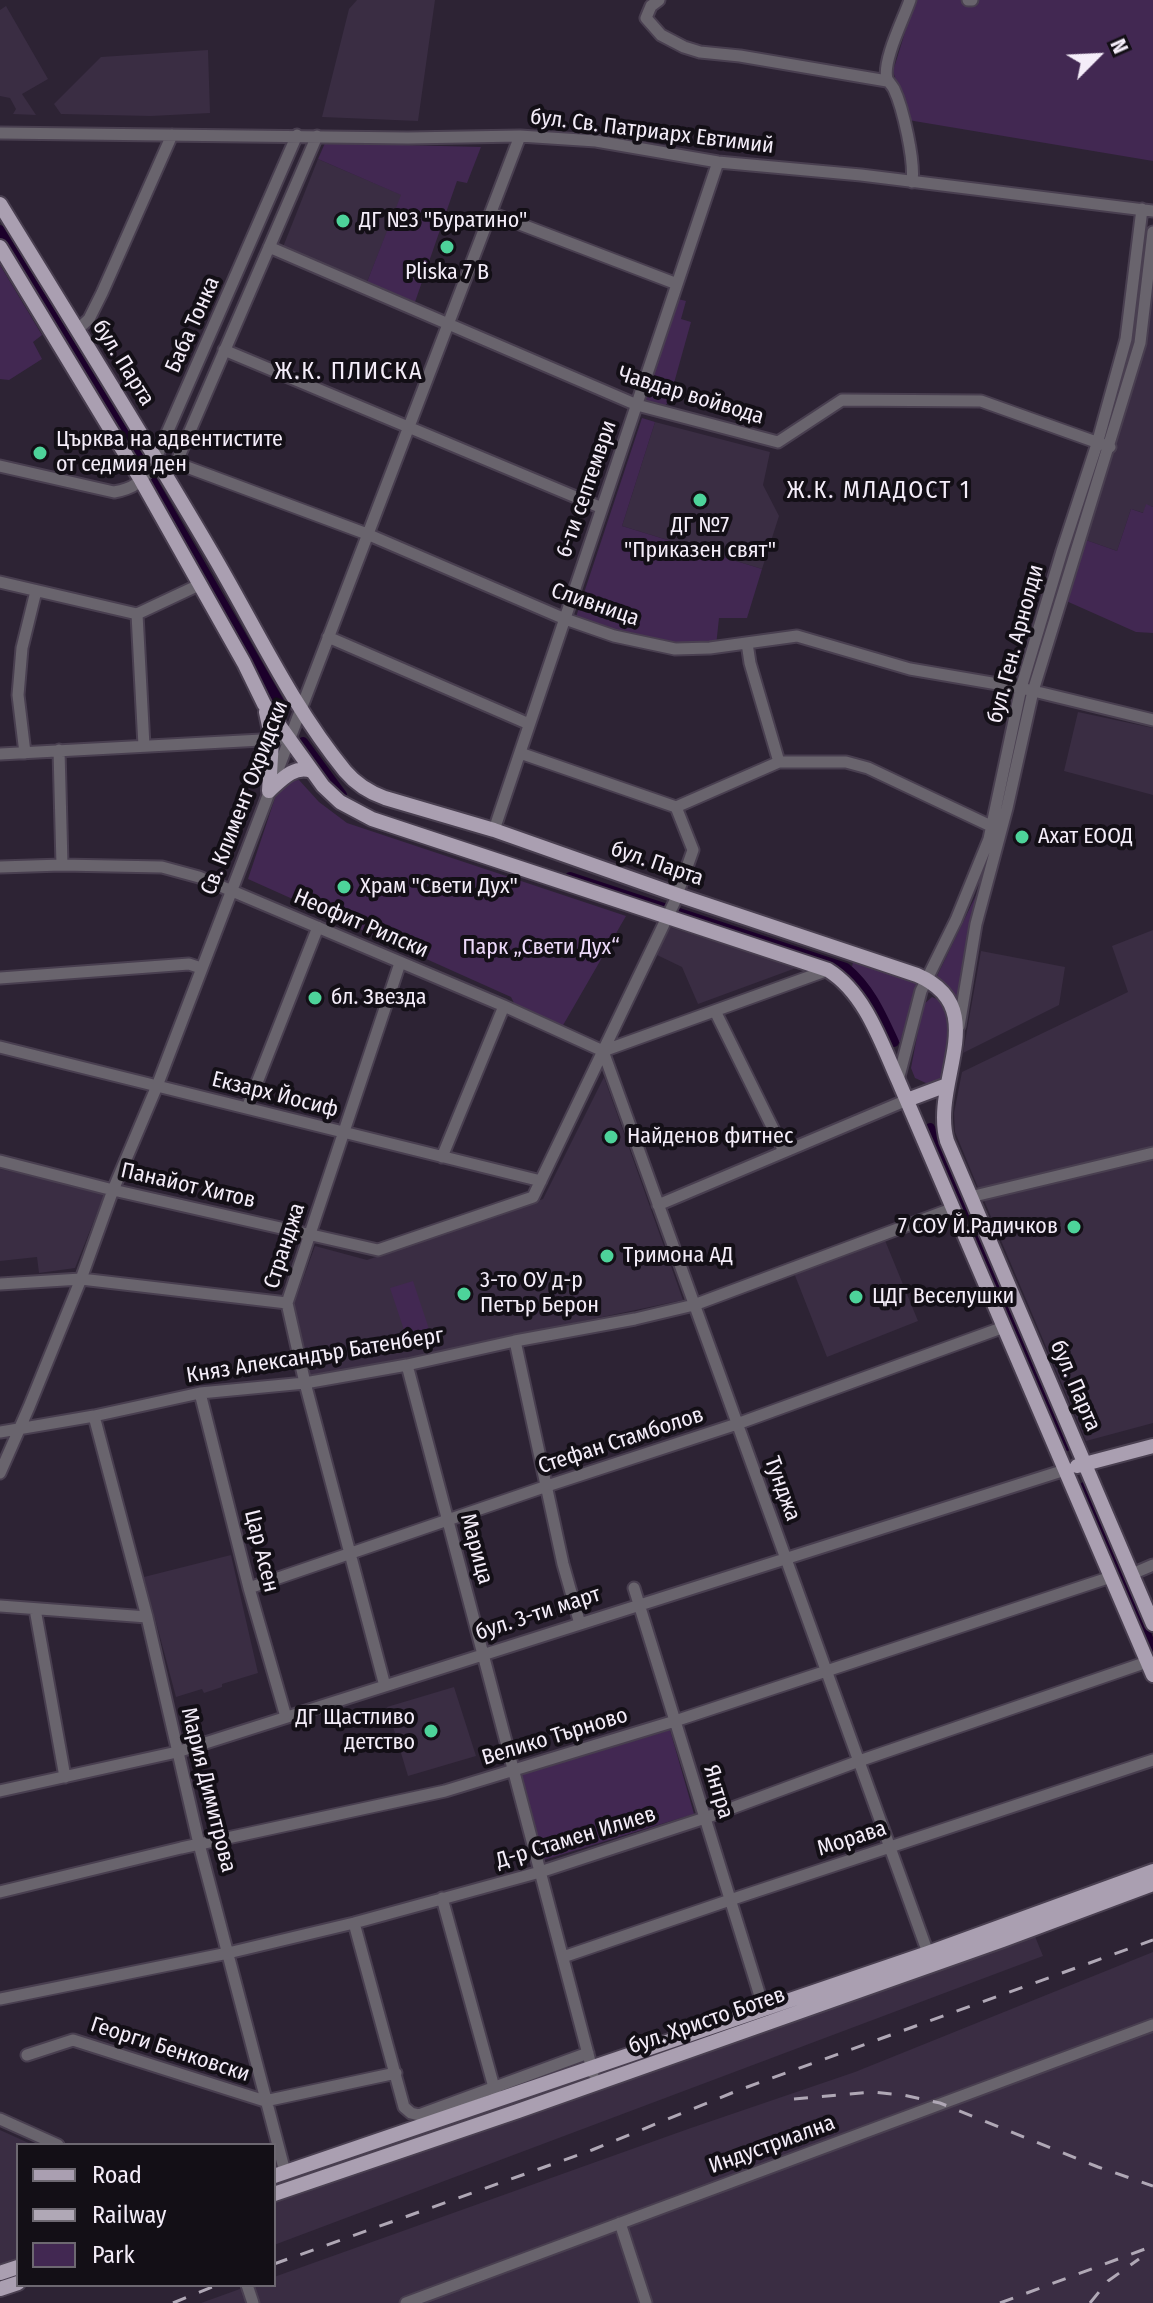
<!DOCTYPE html>
<meta charset="utf-8">
<style>
body{margin:0}
#map{position:relative;width:1153px;height:2303px;overflow:hidden;background:#2d2334;font-family:"Fira Sans Condensed",sans-serif}
canvas{display:block}
.legend{position:absolute;left:16px;top:2143px;width:260px;height:144px;box-sizing:border-box;background:#130f16;border:2px solid #6d6871;margin:0;padding:10px 14px;list-style:none;font-size:24px;color:#f4edf9}
.legend li{display:flex;align-items:center;gap:16px;height:40px}
.legend b{width:40px;border:2px solid #6d6871}
.north{position:absolute;left:1057px;top:16px;width:80px;height:80px;-webkit-text-stroke:6px #130f16;paint-order:stroke;rotate:66deg;font-size:22px;font-weight:700;line-height:32px;text-align:center;color:#f4edf9}
.north::after{content:'';display:block;margin:auto;width:28px;height:36px;background:#f4edf9;clip-path:polygon(50% 0,100% 100%,50% 72%,0 100%)}
</style>
<div id="map">
<canvas width="1153" height="2303"></canvas>
<ul class="legend">
<li><b style="height:10px;background:#aa9fb1"></b>Road</li>
<li><b style="height:10px;background:#b0a8b6"></b>Railway</li>
<li><b style="height:22px;background:#422852"></b>Park</li>
</ul>
<div class="north">N</div>
</div>
<script>
const g = document.querySelector('canvas').getContext('2d');
g.lineJoin = 'round';
function fillPath(path, color) {
  g.fillStyle = color;
  g.fill(path, 'evenodd');
}
function strokePath(path, color, width, dash) {
  g.strokeStyle = color;
  g.lineWidth = width;
  g.lineCap = dash ? 'butt' : 'round';
  g.setLineDash(dash || []);
  g.stroke(path);
}
function label(font, color, halo, rows, align = 'center') {
  g.font = font + ' "Fira Sans Condensed",sans-serif';
  g.lineWidth = 8;
  g.setLineDash([]);
  g.textBaseline = 'middle';
  g.strokeStyle = halo;
  g.fillStyle = color;
  for (const [text, x, y, turn = 0] of rows) {
    g.save();
    g.translate(x, y);
    g.rotate((+turn || 0) * Math.PI / 180);
    g.textAlign = isNaN(turn) ? turn : align;
    if (halo) g.strokeText(text, 0, 0);
    g.fillText(text, 0, 0);
    g.restore();
  }
}
fillPath(new Path2D(`
 M 357,0 L 435,0 L 418,121 L 322,117 L 349,9 Z
 M 6,6 L 48,79 L 22,94 L 36,115 L 13,114 L 16,109 L 10,98 L 0,96 L 0,10 Z
 M 208,50 L 210,113 L 151,116 L 61,114 L 54,104 L 101,57 Z
 M 318,159 L 402,195 L 367,282 L 283,247 Z
 M 1153,268 L 1153,507 L 1146,505 L 1144,513 L 1131,509 L 1117,551 L 1083,539 L 1099,497 L 1140,356 Z
 M 655,422 L 770,452 L 763,485 L 779,516 L 762,569 L 622,526 Z
 M 1078,712 L 1153,728 L 1153,795 L 1064,771 Z
 M 669,927 L 714,941 L 730,939 L 799,961 L 796,968 L 698,1004 L 682,967 L 657,955 Z
 M 1153,930 L 1153,1148 L 979,1190 L 955,1132 L 954,1113 L 962,1072 L 1128,992 L 1112,946 Z
 M 981,951 L 1065,967 L 1059,1005 L 963,1053 Z
 M 604,1077 L 683,1300 L 399,1360 L 310,1375 L 293,1307 L 315,1246 L 367,1260 L 543,1199 Z
 M 1153,1157 L 1153,1423 L 1086,1441 L 983,1198 Z
 M 0,1169 L 105,1193 L 75,1268 L 39,1273 L 37,1257 L 0,1261 Z
 M 884,1238 L 918,1321 L 827,1357 L 794,1273 Z
 M 231,1555 L 258,1673 L 222,1684 L 222,1687 L 204,1693 L 202,1689 L 176,1697 L 144,1577 Z
 M 454,1687 L 476,1756 L 408,1776 L 387,1707 Z
 M 1034,1934 L 1043,1956 L 274,2245 L 274,2201 Z
 M 1153,1952 L 1153,2303 L 201,2303 L 251,2285 L 274,2285 L 274,2277 L 688,2129 L 855,2072 Z
 M 0,2130 L 33,2145 L 18,2145 L 18,2261 L 0,2268 Z`), '#3a2d43');
fillPath(new Path2D(`
 M 915,0 L 1153,0 L 1153,161 L 908,120 L 893,71 Z
 M 325,143 L 481,147 L 467,183 L 457,181 L 415,302 L 367,282 L 401,195 L 318,159 Z
 M 0,265 L 42,335 L 33,342 L 42,359 L 9,380 L 0,379 Z
 M 678,299 L 686,301 L 681,319 L 691,322 L 669,401 L 664,407 L 645,403 Z
 M 642,418 L 655,422 L 622,526 L 762,569 L 747,618 L 719,618 L 716,646 L 677,649 L 575,620 Z
 M 1146,504 L 1153,507 L 1153,633 L 1136,632 L 1064,600 L 1083,539 L 1117,551 L 1131,509 L 1143,513 Z
 M 299,780 L 319,802 L 347,823 L 626,916 L 562,1027 L 515,1005 L 511,997 L 248,879 L 277,792 L 289,781 Z
 M 979,889 L 957,999 L 936,978 Z
 M 853,962 L 919,981 L 900,1042 L 897,1043 C 885,1016 876,987 852,967 Z
 M 932,997 C 957,1005 949,1034 947,1054 C 946,1060 947,1069 944,1074 C 942,1080 934,1083 928,1084 L 915,1078 L 911,1068 L 923,1005 Z
 M 413,1281 L 430,1332 L 407,1339 L 390,1288 Z
 M 670,1730 L 694,1814 L 544,1860 L 521,1775 Z`), '#422852');
strokePath(new Path2D(`
 M 0,230 L 141,461 L 282,707
 M 303,742 L 342,795
 M 570,877 L 846,968 C 870,988 881,1014 894,1042
 M 930,1128 L 1067,1446
 M 1084,1487 L 1153,1650`), '#1c002b', 10);
const minor = new Path2D(`
 M 659,0 L 651,6 L 646,18 L 661,35 L 684,47 L 700,52 L 740,56 L 887,81
 M 910,0 C 904,18 882,61 887,79 C 888,81 893,87 894,89 C 903,108 915,161 912,182
 M 968,0 L 972,0
 M 0,133 L 408,138 L 520,136 L 596,141 L 718,162 L 861,175 L 1153,211
 M 491,213 L 677,284
 M 269,247 L 637,405 L 778,442 L 842,400 L 981,401 L 1110,447
 M 77,330 L 89,319 L 102,293 L 172,135
 M 224,350 L 602,508
 M 176,463 L 367,534 L 565,619 L 614,636 L 675,649 L 710,648 L 797,636 L 910,669 L 1021,688 L 1153,720
 M 0,466 L 114,492 C 136,488 140,482 153,465 L 297,135
 M 174,468 L 317,136
 M 0,582 L 137,614 L 201,584
 M 137,614 L 144,746
 M 328,637 L 529,724
 M 747,643 L 750,663 L 779,762
 M 59,750 L 62,865
 M 25,753 L 18,695 L 22,648 L 36,591
 M 0,754 L 280,739
 M 676,807 L 779,762 L 846,762 L 868,768 L 995,828
 M 494,830 L 718,162
 M 0,867 L 62,865 L 162,867 L 199,877 L 504,1006 L 603,1051 L 828,970
 M 0,978 L 189,964 L 201,968
 M 715,1011 L 784,1151
 M 959,1026 L 976,924 L 1007,808 L 1033,691 L 1140,343 L 1153,232
 M 0,1047 L 541,1181
 M 603,1051 L 928,1953
 M 898,1080 L 921,991 L 956,920 L 989,839 L 1021,688 L 1062,551 L 1097,444 L 1126,339 L 1142,209
 M 247,1108 L 318,927
 M 442,1157 L 504,1006
 M 0,1161 L 113,1190 L 378,1250 L 533,1197 L 675,901 L 693,850 L 676,807 L 520,753
 M 970,1197 L 1153,1153
 M 658,1205 L 907,1100
 M 0,1284 L 81,1279 L 287,1303
 M 515,1341 L 563,1564 L 580,1624
 M 407,1365 L 593,2073
 M 200,1393 L 249,1588 L 286,1717
 M 94,1416 L 147,1617 L 199,1844 L 285,2172
 M 0,1432 L 94,1416 L 200,1393 L 305,1383 L 407,1365 L 515,1341 L 635,1319 L 694,1305 L 954,1208
 M 0,1473 L 29,1407 L 81,1279 L 113,1190 L 157,1086 L 520,136
 M 1132,1574 L 1153,1565
 M 249,1588 L 547,1486 L 737,1424 L 1004,1327
 M 634,1588 L 764,2009
 M 0,1606 L 147,1617
 M 35,1609 L 65,1777
 M 385,1686 L 305,1383 L 287,1303 L 400,963
 M 0,1791 L 177,1752 L 1065,1470
 M 0,1892 L 181,1848 L 445,1791 L 675,1721 L 1111,1577
 M 442,1898 L 495,2091
 M 354,1923 L 404,2107 L 411,2113 L 419,2115 L 588,2053
 M 563,1957 L 730,1900 L 1153,1760
 M 0,1999 L 228,1953 L 354,1923 L 540,1872 L 705,1818 L 859,1761 L 1147,1662
 M 27,2055 L 73,2040 L 265,2101 L 396,2073
 M 0,2119 L 58,2145
 M 620,2223 L 646,2303
 M 247,2285 L 253,2303
 M 406,2303 L 1153,2025`);
const major = new Path2D(`
 M 0,204 C 71,320 143,435 212,553 C 255,626 291,705 345,771 C 356,784 368,792 385,798 L 494,830 L 678,895 L 917,975 C 994,1008 930,1082 947,1141 L 1153,1624
 M 0,247 L 141,480 L 244,663 L 264,704 L 323,786 L 340,802 L 372,819 L 828,970 C 865,993 881,1042 898,1080 L 1153,1675
 M 266,712 L 272,740 L 269,791
 M 269,791 C 282,779 294,765 312,771
 M 907,1100 L 947,1085
 M 1077,1466 L 1153,1446
 M 274,2176 L 928,1953 L 1153,1871
 M 274,2194 L 518,2111 L 1003,1940 L 1153,1884
 M 0,2273 L 18,2267
 M 0,2289 L 18,2283`);
strokePath(minor, '#493f50', 15);
strokePath(major, '#493f50', 18);
strokePath(minor, '#69646d', 11);
strokePath(major, '#aa9fb1', 14);
strokePath(new Path2D(`
 M 794,2099 L 872,2092 L 903,2095 L 940,2103 L 1098,2167 L 1153,2186
 M 274,2264 L 592,2150 L 739,2090 L 1153,1940
 M 173,2303 L 217,2285
 M 1000,2303 L 1153,2246
 M 1090,2303 L 1108,2281 L 1139,2259`), '#b0a8b6', 3, [14, 14]);
for (const [x, y, r, color] of [
 [343,221,8,"#4dd39a"],
 [447,247,8,"#4dd39a"],
 [40,453,8,"#4dd39a"],
 [700,500,8,"#4dd39a"],
 [1022,837,8,"#4dd39a"],
 [344,887,8,"#4dd39a"],
 [315,998,8,"#4dd39a"],
 [611,1137,8,"#4dd39a"],
 [1074,1227,8,"#4dd39a"],
 [607,1256,8,"#4dd39a"],
 [464,1294,8,"#4dd39a"],
 [856,1297,8,"#4dd39a"],
 [431,1731,8,"#4dd39a"]
]) {
  const dot = new Path2D();
  dot.arc(x, y, r, 0, 2 * Math.PI);
  g.fillStyle = color;
  g.fill(dot);
  strokePath(dot, '#130f16', 3);
}
label('22px', '#f4edf9', '#130f16', [
 ["бул. Св. Патриарх Евтимий",652,132,7],
 ["Баба Тонка",193,325,-66],
 ["бул. Парта",123,363,58],
 ["Чавдар войвода",691,396,17],
 ["6-ти септември",587,489,-71],
 ["Сливница",595,605,19],
 ["бул. Ген. Арнолди",1016,644,-75],
 ["Св. Климент Охридски",245,798,-69],
 ["бул. Парта",657,864,19],
 ["Неофит Рилски",361,924,23],
 ["Екзарх Йосиф",275,1095,14],
 ["Панайот Хитов",188,1186,13],
 ["Странджа",285,1246,-72],
 ["Княз Александър Батенберг",315,1356,-9],
 ["бул. Парта",1075,1386,67],
 ["Стефан Стамболов",621,1441,-18],
 ["Тунджа",782,1489,70],
 ["Марица",476,1549,75],
 ["Цар Асен",261,1551,76],
 ["бул. 3-ти март",538,1614,-18],
 ["Велико Търново",555,1737,-17],
 ["Мария Димитрова",208,1790,76],
 ["Янтра",718,1792,73],
 ["Д-р Стамен Илиев",576,1838,-17],
 ["Морава",852,1839,-18],
 ["бул. Христо Ботев",707,2021,-19],
 ["Георги Бенковски",170,2050,18],
 ["Индустриална",772,2145,-20]
]);
label('22px', '#f4edf9', '#130f16', [
 ["ДГ №3 \"Буратино\"",359,221],
 ["Pliska 7 B",447,273,"center"],
 ["Църква на адвентистите",56,440],
 ["от седмия ден",56,465],
 ["ДГ №7",700,526,"center"],
 ["\"Приказен свят\"",700,551,"center"],
 ["Ахат ЕООД",1038,837],
 ["Храм \"Свети Дух\"",360,887],
 ["бл. Звезда",331,998],
 ["Найденов фитнес",627,1137],
 ["7 СОУ Й.Радичков",1058,1227,"right"],
 ["Тримона АД",623,1256],
 ["3-то ОУ д-р",480,1281],
 ["Петър Берон",480,1306],
 ["ЦДГ Веселушки",872,1297],
 ["ДГ Щастливо",415,1718,"right"],
 ["детство",415,1743,"right"]
], 'left');
label('22px', '#eddafa', '#130f16', [
 ["Парк „Свети Дух“",541,948]
]);
g.letterSpacing = '2px';
label('24px', '#f4edf9', '#130f16', [
 ["Ж.К. ПЛИСКА",349,372],
 ["Ж.К. МЛАДОСТ 1",879,491]
]);
g.letterSpacing = '0px';
</script>
